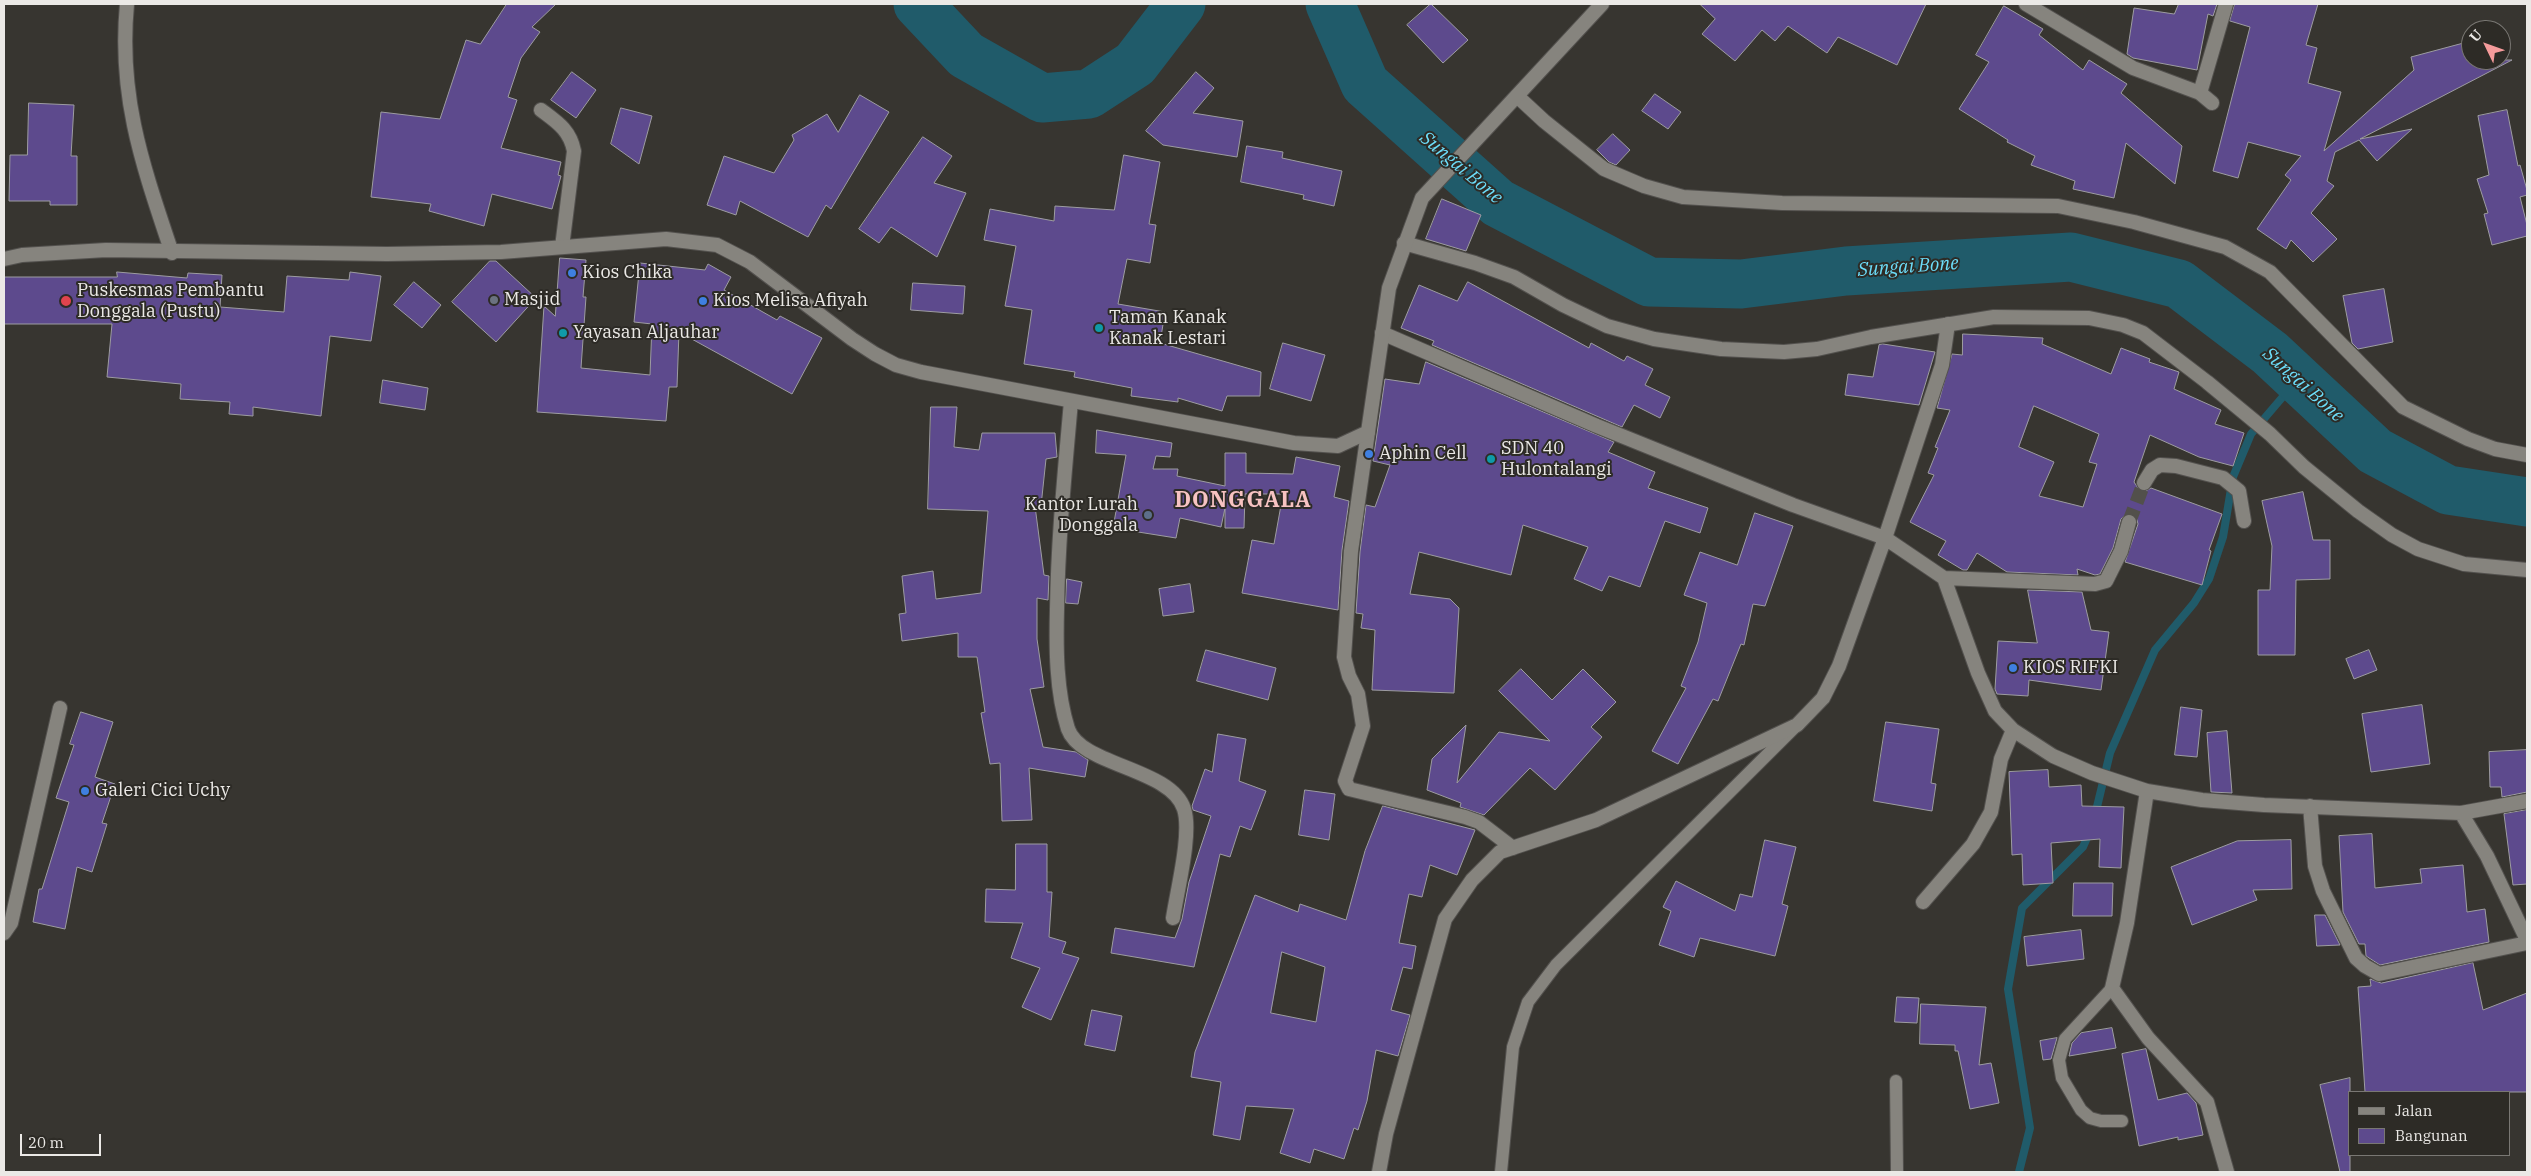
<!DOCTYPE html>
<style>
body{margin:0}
#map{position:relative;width:2531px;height:1176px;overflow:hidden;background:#373530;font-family:"IBM Plex Serif",serif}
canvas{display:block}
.frame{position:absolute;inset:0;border:5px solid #ebe9e6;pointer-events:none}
.legend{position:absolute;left:2348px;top:1091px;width:162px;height:65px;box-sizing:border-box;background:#2d2b26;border:1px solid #797773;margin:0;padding:6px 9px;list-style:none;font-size:15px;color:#ebe9e6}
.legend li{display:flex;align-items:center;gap:10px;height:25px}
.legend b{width:25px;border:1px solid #797773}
.north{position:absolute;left:2461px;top:20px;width:50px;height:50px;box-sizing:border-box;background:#2d2b26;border:1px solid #797773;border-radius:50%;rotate:312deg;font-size:14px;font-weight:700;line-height:20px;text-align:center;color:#ebe9e6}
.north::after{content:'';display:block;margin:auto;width:18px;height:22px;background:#f59b9b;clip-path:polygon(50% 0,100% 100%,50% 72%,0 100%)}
.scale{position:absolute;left:20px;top:1134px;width:81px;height:22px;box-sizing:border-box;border:2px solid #ebe9e6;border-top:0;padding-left:6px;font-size:15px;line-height:18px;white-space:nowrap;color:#ebe9e6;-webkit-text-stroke:4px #2d2b26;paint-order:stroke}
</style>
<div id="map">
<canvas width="2531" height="1176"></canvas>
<div class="frame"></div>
<ul class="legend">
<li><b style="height:6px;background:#86847e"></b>Jalan</li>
<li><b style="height:14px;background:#5d4a8d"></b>Bangunan</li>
</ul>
<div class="north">U</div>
<div class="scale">20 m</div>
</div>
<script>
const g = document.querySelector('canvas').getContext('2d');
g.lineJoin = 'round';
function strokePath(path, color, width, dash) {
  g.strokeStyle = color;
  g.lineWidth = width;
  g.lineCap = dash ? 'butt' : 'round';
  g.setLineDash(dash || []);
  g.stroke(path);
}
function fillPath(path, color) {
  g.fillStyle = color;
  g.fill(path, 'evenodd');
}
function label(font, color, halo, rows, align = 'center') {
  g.font = font + ' "IBM Plex Serif",serif';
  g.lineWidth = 4;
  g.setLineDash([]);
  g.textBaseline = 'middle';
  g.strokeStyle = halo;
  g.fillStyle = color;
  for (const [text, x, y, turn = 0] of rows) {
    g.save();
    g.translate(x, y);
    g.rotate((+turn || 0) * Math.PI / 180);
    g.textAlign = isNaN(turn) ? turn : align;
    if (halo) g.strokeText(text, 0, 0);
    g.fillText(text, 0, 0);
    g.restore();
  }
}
strokePath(new Path2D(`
 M 2095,815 L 2110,753 L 2155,650 L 2194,603 L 2209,579 L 2223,537 L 2233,477 L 2251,434 L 2298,379
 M 2019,1172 L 2030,1128 L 2008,989 L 2022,908 L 2083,847 L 2090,831`), '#205b6a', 8);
strokePath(new Path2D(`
 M 918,4 L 966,55 L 1042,98 L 1089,94 L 1135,64 L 1181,4
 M 1330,4 L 1365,84 L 1498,203 L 1649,282 L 1741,284 L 1846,271 L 2071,257 L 2179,284 L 2270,353 L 2375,451 L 2448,490 L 2527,502`), '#205b6a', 49);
const building = new Path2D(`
 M 507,4 L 556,4 L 532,27 L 540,32 L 521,58 L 508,97 L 517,100 L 501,148 L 561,162 L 558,175 L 561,176 L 552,209 L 492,194 L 484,226 L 429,211 L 431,204 L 371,197 L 381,112 L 440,119 L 466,40 L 480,44 Z
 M 1431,4 L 1468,40 L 1443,63 L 1407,25 Z
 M 1700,4 L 1926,4 L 1897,65 L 1838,37 L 1827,53 L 1788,26 L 1775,41 L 1762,30 L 1735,61 L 1702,34 L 1715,19 Z
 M 2179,4 L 2217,4 L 2213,16 L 2208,14 L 2197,70 L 2133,58 L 2127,54 L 2134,8 L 2174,14 Z
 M 2235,4 L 2318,4 L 2306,45 L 2317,48 L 2308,83 L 2341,92 L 2324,151 L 2414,70 L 2411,57 L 2471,41 L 2471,60 L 2512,60 L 2360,139 L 2412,129 L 2377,161 L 2359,140 L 2335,152 L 2327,181 L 2334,186 L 2311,213 L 2337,239 L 2313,262 L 2291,240 L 2286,249 L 2257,229 L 2291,180 L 2285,175 L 2301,156 L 2248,142 L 2238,178 L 2213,171 L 2250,27 L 2230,21 Z
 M 2004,6 L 2043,29 L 2039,35 L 2083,70 L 2089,60 L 2127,84 L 2121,93 L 2182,146 L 2175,184 L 2126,143 L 2114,198 L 2073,189 L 2075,181 L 2031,165 L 2035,156 L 2007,142 L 2008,140 L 1959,109 L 1989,62 L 1976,55 Z
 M 572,72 L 596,90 L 576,118 L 551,100 Z
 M 1196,72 L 1214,88 L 1193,113 L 1243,121 L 1237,157 L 1163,145 L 1146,131 Z
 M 1655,94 L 1681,112 L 1668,129 L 1642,111 Z
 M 860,95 L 889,112 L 831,209 L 826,205 L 808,237 L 740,201 L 736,215 L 707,205 L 724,156 L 774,173 L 794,140 L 792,135 L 827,114 L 838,132 Z
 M 29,103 L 74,105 L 71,156 L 77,156 L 77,205 L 50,205 L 50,201 L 9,201 L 10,155 L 27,155 Z
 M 621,108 L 652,116 L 639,164 L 611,144 Z
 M 2507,110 L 2518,166 L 2520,165 L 2527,190 L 2527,195 L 2520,197 L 2527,225 L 2527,236 L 2492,245 L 2484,214 L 2488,213 L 2477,179 L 2489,175 L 2478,116 Z
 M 1613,134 L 1630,150 L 1616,165 L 1609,162 L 1597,150 Z
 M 923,137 L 952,156 L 934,183 L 966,193 L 937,257 L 891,227 L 879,243 L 859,229 Z
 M 1247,146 L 1283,152 L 1282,158 L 1342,171 L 1334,206 L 1303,199 L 1304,195 L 1241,182 Z
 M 1124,155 L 1160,162 L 1149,224 L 1156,225 L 1150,263 L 1127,259 L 1118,304 L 1165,312 L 1160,343 L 1261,372 L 1260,396 L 1227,396 L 1222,411 L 1178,398 L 1178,402 L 1131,396 L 1132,388 L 1074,377 L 1075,372 L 1024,364 L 1032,310 L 1005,306 L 1016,246 L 984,240 L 990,209 L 1054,221 L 1055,206 L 1114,210 Z
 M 1442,199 L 1481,215 L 1466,251 L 1426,239 Z
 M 560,258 L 586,260 L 583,297 L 586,297 L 581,368 L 650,375 L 652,324 L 634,322 L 640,263 L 705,270 L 708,264 L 731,277 L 724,290 L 777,320 L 780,316 L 822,338 L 792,394 L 679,332 L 677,387 L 669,387 L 666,421 L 537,412 L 544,306 L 555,316 Z
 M 490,261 L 496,261 L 536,298 L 496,342 L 452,302 Z
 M 117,272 L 187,278 L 188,273 L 222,275 L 220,307 L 284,312 L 287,276 L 349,280 L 350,272 L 381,276 L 371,341 L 330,336 L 321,416 L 253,407 L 253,416 L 229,414 L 230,402 L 180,399 L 181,384 L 107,377 L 112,324 L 4,324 L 4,277 L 117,277 Z
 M 414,282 L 441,305 L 422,328 L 394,305 Z
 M 1468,282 L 1589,348 L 1591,343 L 1624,361 L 1627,356 L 1653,369 L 1645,385 L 1670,397 L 1660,418 L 1634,405 L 1622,427 L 1432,345 L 1434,341 L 1401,328 L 1419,285 L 1457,301 Z
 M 913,283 L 965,286 L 963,314 L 911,310 Z
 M 2384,289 L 2393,342 L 2358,349 L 2352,343 L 2343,296 Z
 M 1963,334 L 2043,338 L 2042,344 L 2111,374 L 2121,348 L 2150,359 L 2149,362 L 2179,372 L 2174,389 L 2221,410 L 2215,424 L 2244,433 L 2233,466 L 2199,457 L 2150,435 L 2134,482 L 2140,491 L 2144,492 L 2151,488 L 2222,514 L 2209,550 L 2211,551 L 2202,585 L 2125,562 L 2138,524 L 2136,516 L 2131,514 L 2126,514 L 2121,519 L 2113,548 L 2100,574 L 2095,575 L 2077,569 L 2078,575 L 2007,572 L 1977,553 L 1967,570 L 1963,570 L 1938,555 L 1946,541 L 1910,522 L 1934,475 L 1928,473 L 1938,448 L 1935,447 L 1950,410 L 1937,408 L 1952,354 L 1962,355 ZM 2034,406 L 2099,434 L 2089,462 L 2097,464 L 2083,507 L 2039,496 L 2054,462 L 2019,447 Z
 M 1283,343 L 1325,355 L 1311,401 L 1270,389 Z
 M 1883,344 L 1935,352 L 1919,405 L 1845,395 L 1848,374 L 1873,377 L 1879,345 Z
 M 1426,362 L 1614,442 L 1608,452 L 1655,472 L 1648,488 L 1708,508 L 1700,533 L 1665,521 L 1640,587 L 1609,576 L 1602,591 L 1574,579 L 1588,547 L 1523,525 L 1511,575 L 1419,552 L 1410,594 L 1450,599 L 1459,608 L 1454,693 L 1372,690 L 1375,630 L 1361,628 L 1363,614 L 1356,613 L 1360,552 L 1366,505 L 1375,507 L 1390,465 L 1373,461 L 1385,379 L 1419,384 Z
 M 383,380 L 428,388 L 425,410 L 380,403 Z
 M 931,407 L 957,407 L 954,447 L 979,450 L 982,433 L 1055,433 L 1057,457 L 1046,459 L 1041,506 L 1035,506 L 1044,575 L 1049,576 L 1048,600 L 1037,598 L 1037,639 L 1044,687 L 1030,689 L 1043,747 L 1076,752 L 1088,760 L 1085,777 L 1029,768 L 1032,820 L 1002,821 L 1000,763 L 990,764 L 981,713 L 985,712 L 977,657 L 958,657 L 958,633 L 902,641 L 899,614 L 906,613 L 902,576 L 933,571 L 936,599 L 981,593 L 988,511 L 928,509 Z
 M 1097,430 L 1172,443 L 1170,457 L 1156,456 L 1153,469 L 1178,469 L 1177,476 L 1225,486 L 1225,453 L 1246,453 L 1246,473 L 1293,474 L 1296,457 L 1340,466 L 1334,497 L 1349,501 L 1342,550 L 1338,610 L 1242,593 L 1252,540 L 1274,544 L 1283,494 L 1245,494 L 1244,528 L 1225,528 L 1225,508 L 1221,527 L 1180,518 L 1176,538 L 1113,528 L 1126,455 L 1096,453 Z
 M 2303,492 L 2313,540 L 2330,540 L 2330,579 L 2296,580 L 2295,655 L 2258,655 L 2258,590 L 2270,590 L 2272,546 L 2262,501 Z
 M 1755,513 L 1793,526 L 1765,606 L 1753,604 L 1744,645 L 1741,644 L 1718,701 L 1713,699 L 1678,764 L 1652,751 L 1686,688 L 1681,686 L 1698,642 L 1707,603 L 1684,595 L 1700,552 L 1737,565 Z
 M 1067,579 L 1082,582 L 1078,604 L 1066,603 Z
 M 1190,584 L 1194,612 L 1163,616 L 1159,589 Z
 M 2028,590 L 2082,592 L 2091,630 L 2109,632 L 2101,690 L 2029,680 L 2028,696 L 1997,694 L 1995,689 L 1998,641 L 2037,643 Z
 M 1206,650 L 1276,668 L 1268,700 L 1197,681 Z
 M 2369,650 L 2377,670 L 2354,679 L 2346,659 Z
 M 1521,669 L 1552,700 L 1583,669 L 1616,702 L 1591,727 L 1602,737 L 1555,790 L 1530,768 L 1484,815 L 1460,807 L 1461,803 L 1427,790 L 1432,759 L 1466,725 L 1457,783 L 1499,732 L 1550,741 L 1499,691 Z
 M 2422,705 L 2430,764 L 2371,772 L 2362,714 Z
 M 2181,707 L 2202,710 L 2197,757 L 2175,755 Z
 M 81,712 L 113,722 L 95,777 L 115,784 L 102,823 L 107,824 L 92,872 L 77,867 L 65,929 L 33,922 L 39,889 L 42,889 L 69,802 L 56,798 L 74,745 L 70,744 Z
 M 1886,722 L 1939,729 L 1931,783 L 1936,784 L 1932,811 L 1874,801 Z
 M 2227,731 L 2232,793 L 2211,792 L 2207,733 Z
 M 1218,734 L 1246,739 L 1239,781 L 1266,791 L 1251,830 L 1240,826 L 1230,857 L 1220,854 L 1194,967 L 1111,953 L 1115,928 L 1175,938 L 1182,919 L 1189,882 L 1211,816 L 1193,810 L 1192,806 L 1205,769 L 1212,772 Z
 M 2527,750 L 2527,792 L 2502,797 L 2501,787 L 2490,787 L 2489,752 Z
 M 2048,770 L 2049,787 L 2081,785 L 2082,806 L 2124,807 L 2121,868 L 2099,867 L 2100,839 L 2051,843 L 2053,883 L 2023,885 L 2022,854 L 2012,855 L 2009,772 Z
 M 1305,790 L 1335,794 L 1329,840 L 1299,835 Z
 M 1383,806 L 1475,830 L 1457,875 L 1430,865 L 1422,897 L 1409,894 L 1399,943 L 1416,946 L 1412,969 L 1403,967 L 1391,1010 L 1410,1015 L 1398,1056 L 1376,1050 L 1367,1101 L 1358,1130 L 1354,1128 L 1344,1159 L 1314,1149 L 1310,1163 L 1280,1153 L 1294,1109 L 1246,1106 L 1240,1140 L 1213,1135 L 1221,1082 L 1191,1077 L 1195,1052 L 1255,895 L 1298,912 L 1300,904 L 1346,920 L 1365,851 ZM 1282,952 L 1325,967 L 1316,1022 L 1271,1013 Z
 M 2527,810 L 2527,884 L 2513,885 L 2504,814 Z
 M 2372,834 L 2375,888 L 2422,883 L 2420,869 L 2463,865 L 2467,912 L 2485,909 L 2489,942 L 2380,965 L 2366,956 L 2365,944 L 2359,944 L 2343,912 L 2339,836 Z
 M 1765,840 L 1796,847 L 1782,904 L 1788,906 L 1775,956 L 1700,938 L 1694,957 L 1659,945 L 1671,911 L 1663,907 L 1676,881 L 1735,911 L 1740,894 L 1752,897 Z
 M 2291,840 L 2292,889 L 2253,890 L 2257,900 L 2192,925 L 2171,867 L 2237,841 Z
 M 1016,844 L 1047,844 L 1047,892 L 1052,892 L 1049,937 L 1066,942 L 1062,953 L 1079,958 L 1051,1020 L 1022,1007 L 1040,968 L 1011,958 L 1023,923 L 985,922 L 986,889 L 1015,890 Z
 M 2074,883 L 2113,883 L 2112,916 L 2073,916 Z
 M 2315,915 L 2325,915 L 2340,945 L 2317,946 Z
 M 2081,930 L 2084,959 L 2027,966 L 2024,937 Z
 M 2473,963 L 2483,1010 L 2527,993 L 2527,1092 L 2365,1092 L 2358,987 L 2371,986 L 2370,979 L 2381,983 Z
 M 1897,997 L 1919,998 L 1917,1023 L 1895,1022 Z
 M 1921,1004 L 1986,1007 L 1979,1065 L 1991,1063 L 1999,1103 L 1970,1109 L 1958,1051 L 1955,1051 L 1955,1045 L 1920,1044 Z
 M 1092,1010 L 1122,1016 L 1115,1051 L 1085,1045 Z
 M 2112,1028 L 2116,1048 L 2069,1056 L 2072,1043 L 2081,1033 Z
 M 2057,1038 L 2051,1059 L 2043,1060 L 2040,1041 Z
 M 2146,1049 L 2158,1100 L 2187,1093 L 2196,1103 L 2203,1135 L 2178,1140 L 2178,1137 L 2139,1146 L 2122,1054 Z
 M 2350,1078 L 2350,1172 L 2340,1172 L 2320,1085 Z`);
fillPath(building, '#5d4a8d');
strokePath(building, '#9d9ca1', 1);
strokePath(new Path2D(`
 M 2129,522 L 2144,483`), '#52504b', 14, [14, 7]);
const service = new Path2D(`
 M 2112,988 L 2065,1039 L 2059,1060 L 2062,1078 L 2081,1110 L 2090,1118 L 2101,1121 L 2122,1121
 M 1896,1081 L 1897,1172
 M 1501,1172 L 1513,1047 L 1528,1002 L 1556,965 L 1795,727`);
const minor = new Path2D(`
 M 127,4 C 118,97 143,166 172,253
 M 2026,4 L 2133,68 L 2200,93 L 2212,103
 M 2200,93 L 2226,4
 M 1517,96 L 1544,121 L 1604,169 L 1644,186 L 1683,197 L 1782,203 L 2058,206 L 2134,222 L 2225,247 L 2270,272 L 2403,407 L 2468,439 L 2495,449 L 2527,455
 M 541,110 C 557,122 570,130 574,151 L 562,247
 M 1404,243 L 1475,263 L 1514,277 L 1563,305 L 1607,326 L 1654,339 L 1721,349 L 1784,352 L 1817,349 L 1871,337 L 1994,317 L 2089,318 L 2123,325 L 2143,333 L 2207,382 L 2270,434 L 2304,467 L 2358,511 L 2392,535 L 2418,549 L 2464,564 L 2527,570
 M 1382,333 L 1597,426 L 1793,505 L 1885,538 L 1944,578 L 1978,673 L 1995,711 L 2013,730 L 2053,756 L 2092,773 L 2147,791 L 2202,800 L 2264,805 L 2461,813 L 2527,801
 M 1071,401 C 1065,470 1058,539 1057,609 C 1056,648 1056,691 1068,729 C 1081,766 1171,768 1184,809 C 1192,833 1177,891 1173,918
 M 1368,432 L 1351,551 L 1344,657 L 1349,676 L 1358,694 L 1363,726 L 1345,781 L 1349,789 L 1465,817 L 1479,822 L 1513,848
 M 2144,483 L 2152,470 L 2160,465 L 2176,466 L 2223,478 L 2239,491 L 2244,521
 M 1944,578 L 2095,584 L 2106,581 L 2121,551 L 2129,522
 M 2147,791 L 2127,923 L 2112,988 L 2148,1038 L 2207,1102 L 2227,1172
 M 2310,806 L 2315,866 L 2323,891 L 2356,958 L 2365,966 L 2379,974 L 2527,943
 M 2461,813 L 2487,856 L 2527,940
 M 1923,902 L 1973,844 L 1991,812 L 2001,759 L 2013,730
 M 4,933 L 11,923 L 60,708
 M 1379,1172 L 1386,1134 L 1445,919 L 1472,880 L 1500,852 L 1596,820 L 1797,725 L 1823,698 L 1839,666 L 1885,538 L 1942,365 L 1948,324`);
const tertiary = new Path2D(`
 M 4,259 L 22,255 L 106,250 L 387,254 L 501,252 L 666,239 L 717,245 L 750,262 L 852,339 L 875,354 L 896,365 L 921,372 L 1294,443 L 1338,446 L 1368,432 L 1389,288 L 1422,198 L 1602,4`);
strokePath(service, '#53514e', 14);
strokePath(minor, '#53514e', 16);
strokePath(tertiary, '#53514e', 16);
strokePath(service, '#86847e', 12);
strokePath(minor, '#86847e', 14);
strokePath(tertiary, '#86847e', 14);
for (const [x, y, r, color] of [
 [572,273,5,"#3f7fe0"],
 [494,300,5,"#6b7280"],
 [66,301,6,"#e0444e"],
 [703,301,5,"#3f7fe0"],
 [1099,328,5,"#0f9aa8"],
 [563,333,5,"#0f9aa8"],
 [1369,454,5,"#3f7fe0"],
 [1491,459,5,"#0f9aa8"],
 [1148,515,5,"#5c6f8a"],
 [2013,668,5,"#3f7fe0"],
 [85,791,5,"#3f7fe0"]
]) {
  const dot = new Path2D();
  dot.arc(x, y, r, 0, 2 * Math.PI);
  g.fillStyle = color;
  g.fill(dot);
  strokePath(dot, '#2d2b26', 2);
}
label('18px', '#ebe9e6', '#2d2b26', [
 ["Kios Chika",582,273],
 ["Puskesmas Pembantu",77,291],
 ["Donggala (Pustu)",77,312],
 ["Masjid",504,300],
 ["Kios Melisa Afiyah",713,301],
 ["Taman Kanak",1109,318],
 ["Kanak Lestari",1109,339],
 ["Yayasan Aljauhar",573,333],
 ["SDN 40",1501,449],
 ["Hulontalangi",1501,470],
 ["Aphin Cell",1379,454],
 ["Kantor Lurah",1138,505,"right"],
 ["Donggala",1138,526,"right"],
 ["KIOS RIFKI",2023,668],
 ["Galeri Cici Uchy",95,791]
], 'left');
label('italic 19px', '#6cddf9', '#2d2b26', [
 ["Sungai Bone",1461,168,40],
 ["Sungai Bone",1908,267,-4],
 ["Sungai Bone",2303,385,42]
]);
g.letterSpacing = '1px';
label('bold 22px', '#f7c3c2', '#2d2b26', [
 ["DONGGALA",1243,501]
]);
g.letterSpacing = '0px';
</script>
